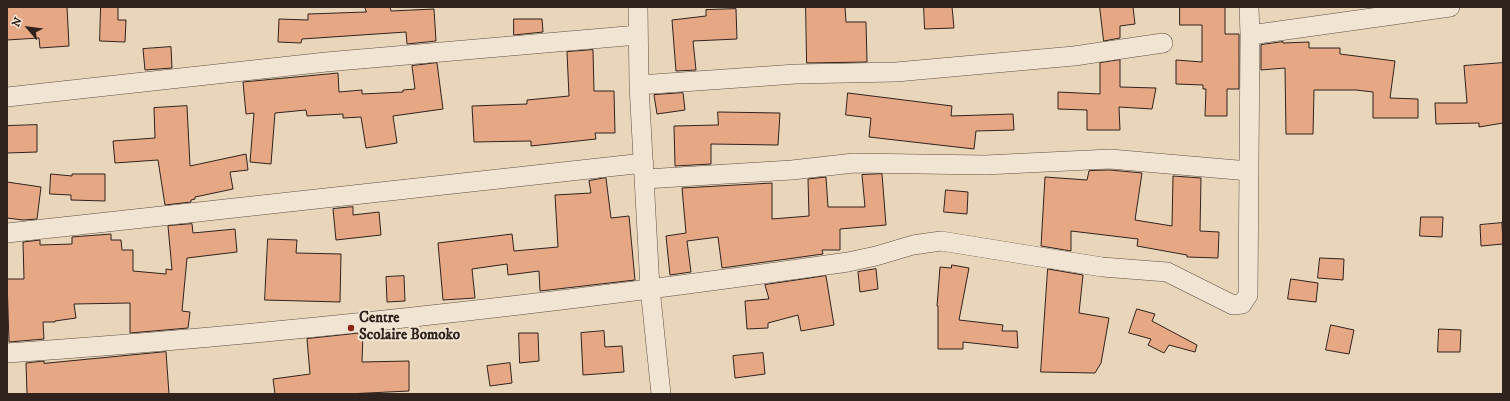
<!DOCTYPE html>
<style>
body{margin:0}
#map{position:relative;width:1510px;height:401px;overflow:hidden;background:#e9d6ba;font-family:"IM FELL DW Pica",serif}
canvas{display:block}
.frame{position:absolute;inset:0;border:8px solid #30221c;pointer-events:none}
.north{position:absolute;left:8px;top:8px;width:40px;height:40px;-webkit-text-stroke:3px #f1e4d2;paint-order:stroke;rotate:298deg;font-size:11px;font-weight:700;line-height:16px;text-align:center;color:#30221c}
.north::after{content:'';display:block;margin:auto;width:14px;height:18px;background:#30221c;clip-path:polygon(50% 0,100% 100%,50% 72%,0 100%)}
</style>
<div id="map">
<canvas width="1510" height="401"></canvas>
<div class="frame"></div>
<div class="north">N</div>
</div>
<script>
const g = document.querySelector('canvas').getContext('2d');
g.lineJoin = 'round';
function fillPath(path, color) {
  g.fillStyle = color;
  g.fill(path, 'evenodd');
}
function strokePath(path, color, width, dash) {
  g.strokeStyle = color;
  g.lineWidth = width;
  g.lineCap = dash ? 'butt' : 'round';
  g.setLineDash(dash || []);
  g.stroke(path);
}
function label(font, color, halo, rows, align = 'center') {
  g.font = font + ' "IM FELL DW Pica",serif';
  g.lineWidth = 4;
  g.setLineDash([]);
  g.textBaseline = 'middle';
  g.strokeStyle = halo;
  g.fillStyle = color;
  for (const [text, x, y, turn = 0] of rows) {
    g.save();
    g.translate(x, y);
    g.rotate((+turn || 0) * Math.PI / 180);
    g.textAlign = isNaN(turn) ? turn : align;
    if (halo) g.strokeText(text, 0, 0);
    g.fillText(text, 0, 0);
    g.restore();
  }
}
const building = new Path2D(`
 M 7,7 L 67,7 L 69,46 L 40,48 L 39,38 L 7,40 Z
 M 101,7 L 118,7 L 118,20 L 126,20 L 125,42 L 100,41 Z
 M 365,7 L 390,7 L 391,11 L 434,9 L 436,41 L 407,44 L 406,32 L 302,39 L 301,43 L 278,42 L 279,19 L 308,20 L 308,14 L 366,12 Z
 M 806,7 L 845,7 L 846,22 L 866,22 L 867,62 L 807,63 Z
 M 924,7 L 952,7 L 954,28 L 925,29 Z
 M 1100,7 L 1133,7 L 1135,24 L 1120,26 L 1120,38 L 1104,41 Z
 M 1180,7 L 1225,7 L 1225,34 L 1239,34 L 1239,89 L 1227,89 L 1227,116 L 1205,116 L 1206,89 L 1203,89 L 1203,85 L 1176,84 L 1176,60 L 1202,62 L 1202,25 L 1180,25 Z
 M 736,9 L 737,39 L 693,41 L 696,70 L 676,71 L 672,20 L 706,16 L 706,10 Z
 M 514,19 L 542,19 L 543,32 L 514,35 Z
 M 1283,42 L 1283,43 L 1309,42 L 1309,48 L 1340,48 L 1340,54 L 1395,61 L 1390,98 L 1418,99 L 1418,118 L 1373,118 L 1373,92 L 1356,90 L 1314,90 L 1313,134 L 1286,134 L 1285,68 L 1261,70 L 1261,45 Z
 M 171,47 L 172,68 L 145,70 L 143,49 Z
 M 593,50 L 594,91 L 614,91 L 615,133 L 595,133 L 596,139 L 531,146 L 531,141 L 474,142 L 472,106 L 527,104 L 527,100 L 569,96 L 567,52 Z
 M 1120,60 L 1120,87 L 1156,88 L 1152,109 L 1119,107 L 1120,130 L 1087,130 L 1087,110 L 1058,109 L 1058,92 L 1100,94 L 1100,63 Z
 M 437,63 L 443,109 L 393,116 L 397,143 L 366,148 L 361,117 L 343,118 L 343,114 L 307,116 L 306,110 L 275,113 L 271,164 L 250,162 L 254,113 L 246,114 L 243,82 L 338,73 L 339,92 L 362,90 L 362,94 L 403,92 L 403,90 L 415,89 L 412,66 Z
 M 1503,63 L 1503,123 L 1479,127 L 1479,123 L 1436,124 L 1435,103 L 1467,103 L 1464,66 Z
 M 683,93 L 685,110 L 657,114 L 654,95 Z
 M 848,93 L 952,106 L 951,116 L 1013,114 L 1014,130 L 976,131 L 974,149 L 869,137 L 871,118 L 846,115 Z
 M 187,106 L 190,166 L 246,154 L 248,170 L 230,172 L 233,189 L 195,197 L 195,199 L 191,200 L 191,202 L 165,205 L 158,160 L 115,163 L 113,141 L 155,138 L 154,108 Z
 M 718,112 L 780,113 L 778,145 L 711,144 L 711,164 L 675,166 L 674,126 L 718,125 Z
 M 37,125 L 37,152 L 7,153 L 7,126 Z
 M 1110,170 L 1142,173 L 1135,220 L 1172,226 L 1173,176 L 1201,178 L 1200,231 L 1219,232 L 1218,258 L 1187,257 L 1187,255 L 1137,246 L 1138,239 L 1071,231 L 1071,251 L 1041,246 L 1045,177 L 1087,180 L 1089,171 Z
 M 51,174 L 72,176 L 72,174 L 105,174 L 105,201 L 71,200 L 71,195 L 50,194 Z
 M 882,174 L 886,225 L 840,229 L 840,250 L 822,250 L 823,254 L 722,268 L 718,237 L 687,241 L 691,272 L 670,275 L 666,236 L 686,233 L 682,188 L 772,183 L 772,219 L 809,216 L 808,179 L 826,177 L 828,207 L 865,207 L 862,175 Z
 M 606,178 L 611,218 L 629,216 L 635,280 L 540,291 L 539,271 L 508,275 L 507,264 L 472,269 L 475,298 L 443,300 L 438,243 L 512,234 L 514,251 L 558,247 L 555,195 L 591,193 L 589,181 Z
 M 7,182 L 41,187 L 37,219 L 23,220 L 7,218 Z
 M 946,190 L 968,192 L 967,214 L 944,212 Z
 M 353,207 L 353,215 L 379,212 L 381,235 L 336,240 L 333,209 Z
 M 1421,217 L 1443,217 L 1442,237 L 1420,236 Z
 M 1502,223 L 1503,244 L 1481,246 L 1480,225 Z
 M 192,224 L 193,233 L 235,229 L 237,252 L 187,258 L 182,311 L 190,312 L 188,328 L 130,333 L 130,303 L 74,304 L 76,318 L 55,321 L 55,322 L 43,322 L 44,339 L 9,342 L 7,279 L 24,279 L 23,242 L 40,240 L 40,245 L 72,244 L 72,237 L 111,234 L 111,240 L 121,240 L 122,250 L 133,250 L 133,271 L 166,274 L 166,269 L 172,270 L 168,226 Z
 M 268,239 L 297,240 L 296,253 L 341,254 L 340,302 L 265,300 Z
 M 1320,258 L 1344,259 L 1343,280 L 1318,278 Z
 M 952,265 L 969,268 L 959,320 L 1003,325 L 1002,331 L 1017,331 L 1018,348 L 963,342 L 963,349 L 938,349 L 938,306 L 937,306 L 940,267 L 951,268 Z
 M 876,269 L 878,289 L 860,292 L 858,272 Z
 M 1048,269 L 1083,275 L 1079,313 L 1109,318 L 1101,363 L 1095,373 L 1041,372 Z
 M 404,276 L 405,301 L 387,302 L 386,277 Z
 M 826,276 L 834,325 L 801,331 L 798,315 L 768,323 L 768,328 L 747,329 L 745,301 L 769,299 L 765,285 Z
 M 1291,279 L 1318,283 L 1316,302 L 1288,299 Z
 M 1137,309 L 1155,314 L 1152,321 L 1197,345 L 1195,352 L 1169,345 L 1164,353 L 1148,345 L 1151,339 L 1129,333 Z
 M 1331,325 L 1354,330 L 1349,354 L 1326,350 Z
 M 1439,329 L 1461,330 L 1460,352 L 1438,352 Z
 M 604,331 L 605,347 L 622,346 L 624,372 L 583,375 L 581,333 Z
 M 363,333 L 362,362 L 409,361 L 409,391 L 347,394 L 275,394 L 273,379 L 310,374 L 307,339 Z
 M 519,333 L 538,333 L 539,361 L 520,363 Z
 M 166,352 L 169,394 L 27,394 L 26,363 L 44,361 L 44,363 Z
 M 763,353 L 765,374 L 735,378 L 733,356 Z
 M 510,363 L 512,383 L 490,386 L 487,366 Z`);
fillPath(building, '#e5a784');
strokePath(building, '#30221c', 1);
const minor = new Path2D(`
 M 638,7 L 639,85 L 650,288 L 661,394
 M 1250,35 L 1450,7
 M 639,85 L 796,74 L 896,72 L 1074,56 L 1163,43
 M 7,97 L 326,62 L 638,35
 M 645,179 L 792,170 L 854,163 L 985,165 L 1110,159 L 1249,171
 M 7,233 L 644,163
 M 7,353 C 289,334 569,302 848,262 L 876,256 L 913,245 L 941,241 L 1102,267 L 1167,272 L 1233,305 L 1242,304 L 1248,295 L 1250,35 L 1249,7`);
strokePath(minor, '#5e4f44', 20);
strokePath(minor, '#f1e4d2', 19);
for (const [x, y, r, color] of [
 [351,328,4,"#8f2418"]
]) {
  const dot = new Path2D();
  dot.arc(x, y, r, 0, 2 * Math.PI);
  g.fillStyle = color;
  g.fill(dot);
  strokePath(dot, '#f1e4d2', 1.5);
}
label('bold 15px', '#30221c', '#f1e4d2', [
 ["Centre",359,319],
 ["Scolaire Bomoko",359,336]
], 'left');
</script>
